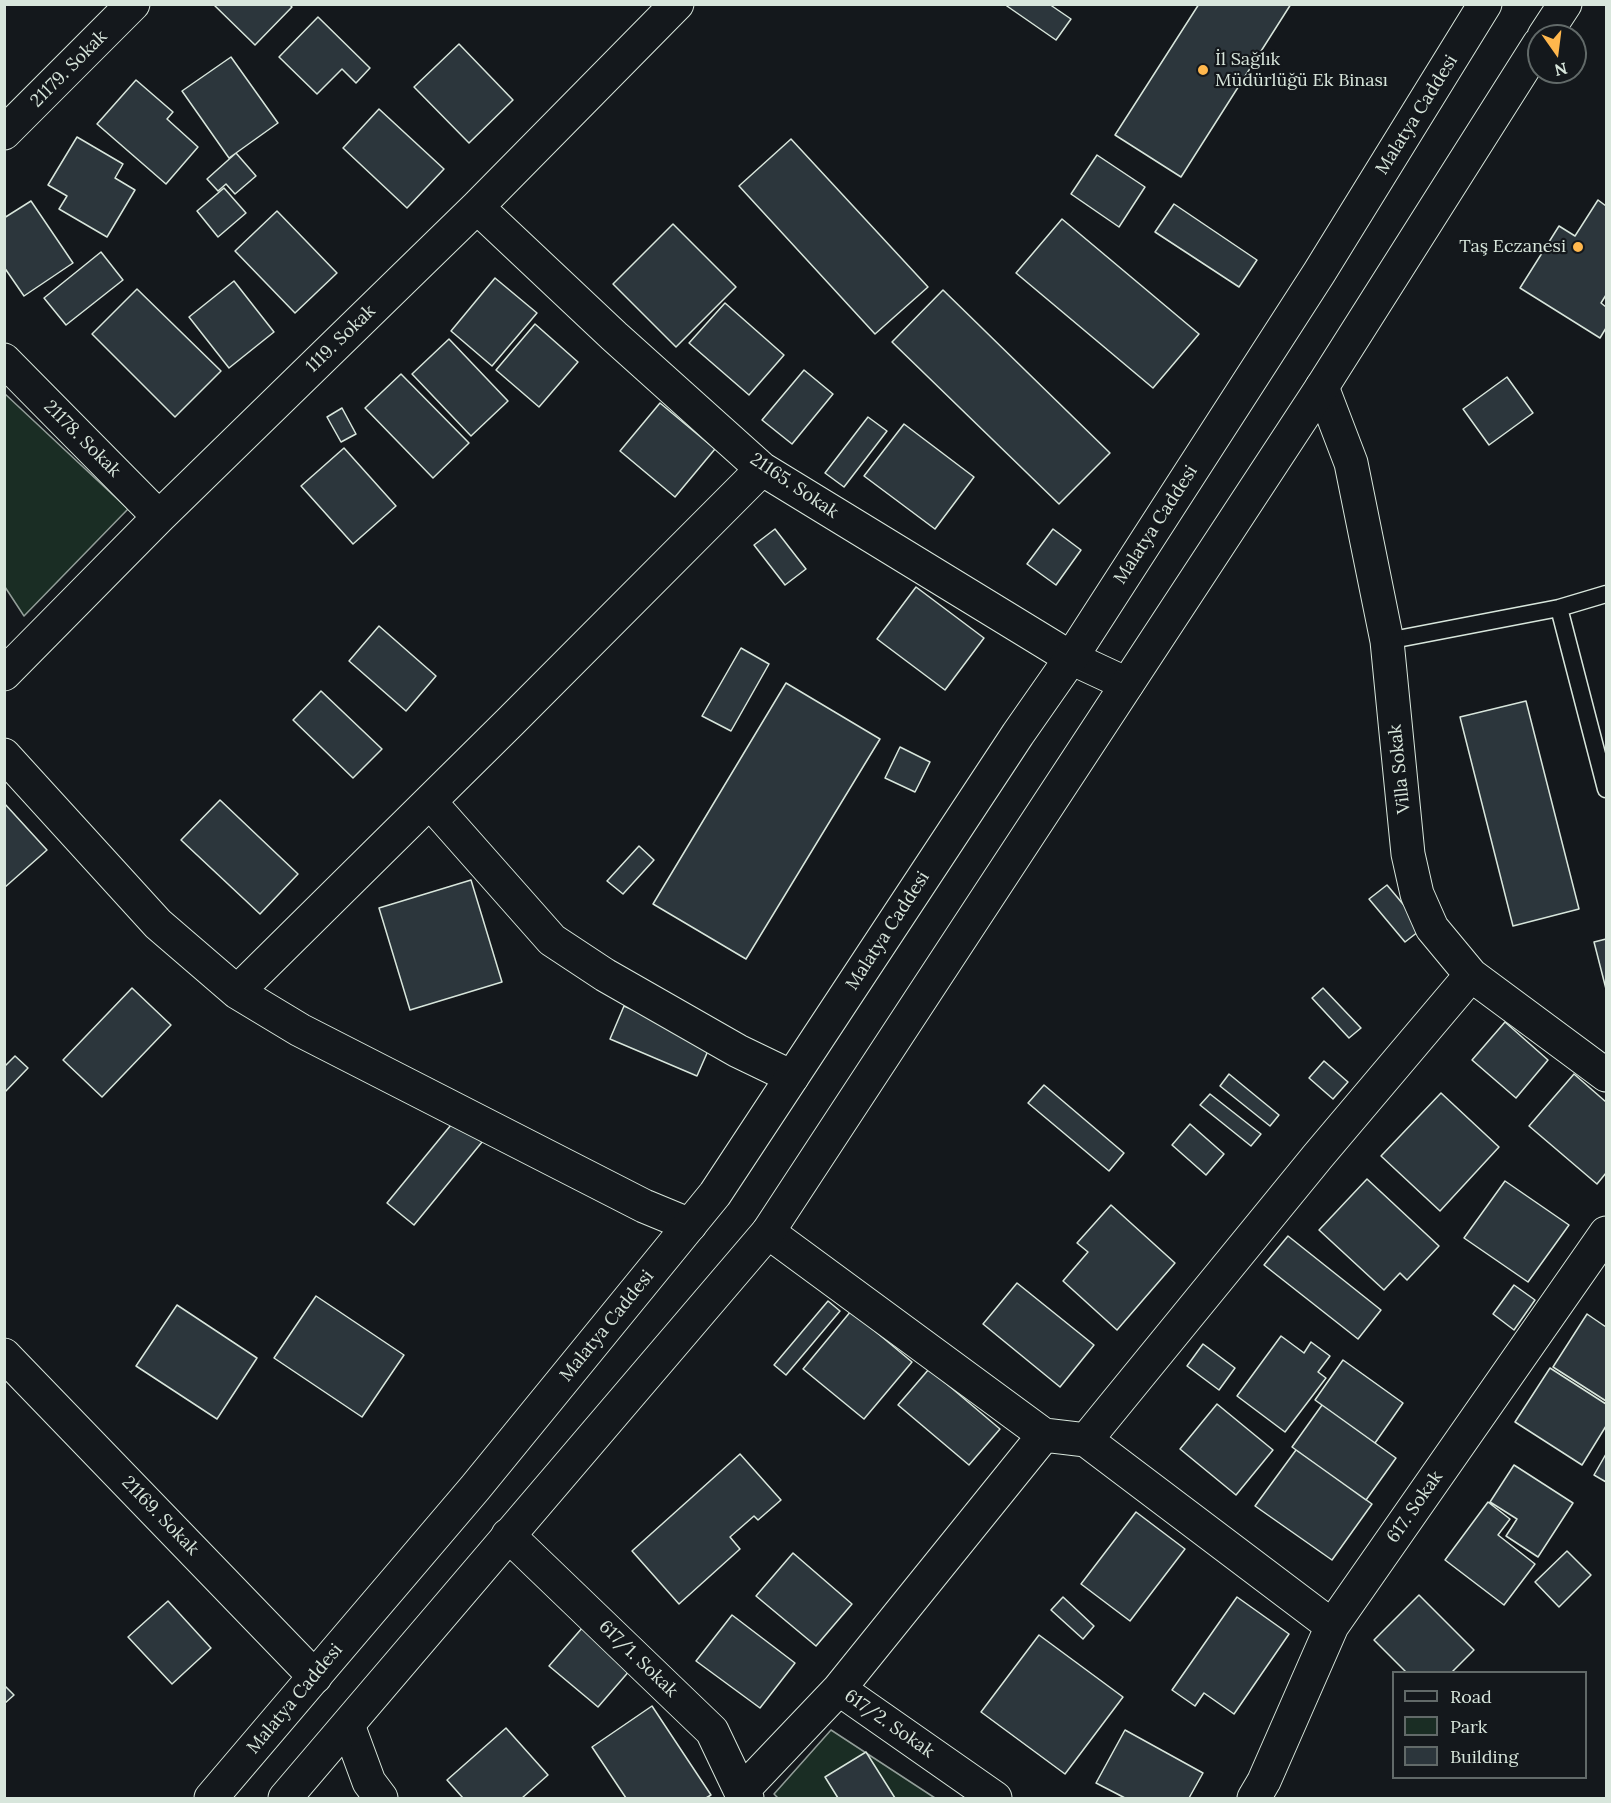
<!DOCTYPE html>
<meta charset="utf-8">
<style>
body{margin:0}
#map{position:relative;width:1611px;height:1803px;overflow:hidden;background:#14181c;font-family:Lora,serif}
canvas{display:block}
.frame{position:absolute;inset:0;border:6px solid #d8e6dc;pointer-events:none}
.legend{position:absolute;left:1392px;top:1671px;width:195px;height:108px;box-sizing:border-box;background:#14181c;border:2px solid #626a69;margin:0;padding:8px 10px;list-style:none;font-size:18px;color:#d8e6dc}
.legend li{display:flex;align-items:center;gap:12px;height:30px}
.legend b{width:30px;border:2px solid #626a69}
.north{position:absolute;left:1527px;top:24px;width:60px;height:60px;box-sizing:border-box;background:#14181c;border:2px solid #626a69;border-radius:50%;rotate:166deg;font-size:16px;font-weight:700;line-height:24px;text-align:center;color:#d8e6dc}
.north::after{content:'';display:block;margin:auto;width:21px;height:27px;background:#ffb74d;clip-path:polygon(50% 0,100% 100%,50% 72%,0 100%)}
</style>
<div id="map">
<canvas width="1611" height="1803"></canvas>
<div class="frame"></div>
<ul class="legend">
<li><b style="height:8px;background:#14181c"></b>Road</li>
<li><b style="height:16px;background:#1a2d24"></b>Park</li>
<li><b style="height:16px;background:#2c363c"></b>Building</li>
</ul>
<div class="north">N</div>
</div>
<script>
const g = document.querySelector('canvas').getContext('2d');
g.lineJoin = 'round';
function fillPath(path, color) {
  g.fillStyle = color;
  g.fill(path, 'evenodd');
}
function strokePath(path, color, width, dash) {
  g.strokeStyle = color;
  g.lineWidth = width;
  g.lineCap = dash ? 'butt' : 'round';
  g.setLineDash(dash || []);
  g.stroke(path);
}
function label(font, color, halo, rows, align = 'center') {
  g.font = font + ' Lora,serif';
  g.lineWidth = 4.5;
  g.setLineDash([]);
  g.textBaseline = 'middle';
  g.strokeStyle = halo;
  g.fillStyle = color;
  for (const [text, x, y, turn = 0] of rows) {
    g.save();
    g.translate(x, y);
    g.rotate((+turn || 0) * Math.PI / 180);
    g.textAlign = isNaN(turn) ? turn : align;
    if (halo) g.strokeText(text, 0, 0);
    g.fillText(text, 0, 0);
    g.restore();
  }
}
const green = new Path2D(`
 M 4,393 L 128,509 L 24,616 L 5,587 Z
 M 831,1730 L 935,1798 L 778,1798 L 774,1794 Z`);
fillPath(green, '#1a2d24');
strokePath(green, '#939e99', 1.5);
const building = new Path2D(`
 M 213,4 L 289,4 L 292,7 L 255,45 Z
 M 1004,4 L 1049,4 L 1071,19 L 1056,40 Z
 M 1199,4 L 1291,4 L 1181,177 L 1115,135 Z
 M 318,17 L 370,68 L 356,83 L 342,69 L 317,94 L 279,57 Z
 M 459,44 L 513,100 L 469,143 L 414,87 Z
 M 231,57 L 278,123 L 229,158 L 182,91 Z
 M 136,80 L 173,112 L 167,119 L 198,147 L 166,184 L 97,124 Z
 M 379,109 L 444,169 L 407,208 L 343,148 Z
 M 77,137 L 123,164 L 115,178 L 135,190 L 107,237 L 59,209 L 67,196 L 48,185 Z
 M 791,139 L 928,287 L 875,334 L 739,186 Z
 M 236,153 L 256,176 L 235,194 L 226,184 L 218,191 L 207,179 Z
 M 1097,155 L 1145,187 L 1119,227 L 1071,194 Z
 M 224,188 L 246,213 L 218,237 L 197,211 Z
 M 1598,200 L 1606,206 L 1606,295 L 1601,303 L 1606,307 L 1606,328 L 1600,338 L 1520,288 L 1559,226 L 1575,236 Z
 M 31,201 L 73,263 L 24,296 L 4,267 L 4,218 Z
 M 1174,204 L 1257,260 L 1239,287 L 1155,232 Z
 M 277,211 L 337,273 L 295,313 L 235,251 Z
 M 1062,219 L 1199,334 L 1153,388 L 1016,273 Z
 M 673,224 L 736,287 L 676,347 L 613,284 Z
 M 101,252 L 123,280 L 66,325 L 44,298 Z
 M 495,278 L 537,313 L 492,366 L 451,331 Z
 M 234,281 L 274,332 L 229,368 L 189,317 Z
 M 137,289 L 221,371 L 175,417 L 92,334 Z
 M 943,290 L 1110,453 L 1059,504 L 892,342 Z
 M 725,303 L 784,355 L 749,395 L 689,343 Z
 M 535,324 L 578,362 L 539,407 L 496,370 Z
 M 449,339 L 508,401 L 471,436 L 412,374 Z
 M 804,370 L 833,394 L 792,444 L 762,420 Z
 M 401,374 L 469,443 L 433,478 L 365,408 Z
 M 1507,377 L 1533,413 L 1489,445 L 1463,409 Z
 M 660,403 L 715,449 L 675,497 L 620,451 Z
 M 342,408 L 356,434 L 341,442 L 327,417 Z
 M 868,417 L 887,431 L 844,487 L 825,473 Z
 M 904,424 L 974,477 L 935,529 L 864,476 Z
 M 344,448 L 396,506 L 353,544 L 301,486 Z
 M 775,529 L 806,569 L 785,585 L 754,545 Z
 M 1053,529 L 1081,550 L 1056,585 L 1027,564 Z
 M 916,587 L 984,638 L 945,690 L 877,639 Z
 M 379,626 L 436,676 L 406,711 L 349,661 Z
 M 741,648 L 769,664 L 731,731 L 702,716 Z
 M 786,683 L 880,739 L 746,959 L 653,904 Z
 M 321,691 L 382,749 L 353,778 L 293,720 Z
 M 1526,701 L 1579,909 L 1513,926 L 1460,717 Z
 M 900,747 L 930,762 L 915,792 L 885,778 Z
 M 220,800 L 298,874 L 260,914 L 181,840 Z
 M 4,803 L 47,850 L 4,888 Z
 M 639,846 L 654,860 L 623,894 L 607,881 Z
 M 471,880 L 502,982 L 410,1010 L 379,908 Z
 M 1387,885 L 1423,928 L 1405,942 L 1369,899 Z
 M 1606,939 L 1606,989 L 1594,942 Z
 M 132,988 L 171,1025 L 102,1097 L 63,1060 Z
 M 1323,988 L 1361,1028 L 1349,1038 L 1312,998 Z
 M 624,1006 L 711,1044 L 697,1076 L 610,1039 Z
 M 1505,1022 L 1548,1060 L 1516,1098 L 1472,1060 Z
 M 15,1056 L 28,1068 L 4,1093 L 4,1067 Z
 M 1324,1061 L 1348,1082 L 1333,1099 L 1309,1078 Z
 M 1229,1074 L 1279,1115 L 1270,1126 L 1220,1086 Z
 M 1574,1074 L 1606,1102 L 1606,1173 L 1597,1184 L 1529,1126 Z
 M 1044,1085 L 1124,1153 L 1109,1171 L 1028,1103 Z
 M 1441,1093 L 1499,1147 L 1440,1211 L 1381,1156 Z
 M 1210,1094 L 1261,1134 L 1251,1146 L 1200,1105 Z
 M 460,1114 L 487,1136 L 414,1225 L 387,1203 Z
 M 1190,1124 L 1224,1154 L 1206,1175 L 1172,1145 Z
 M 1367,1179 L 1439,1246 L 1407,1280 L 1400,1273 L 1384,1290 L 1319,1230 Z
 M 1505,1181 L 1569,1225 L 1528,1282 L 1464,1238 Z
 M 1111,1205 L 1175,1263 L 1117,1330 L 1063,1281 L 1088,1252 L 1077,1243 Z
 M 1288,1236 L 1381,1310 L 1358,1339 L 1264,1265 Z
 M 1017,1283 L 1094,1345 L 1060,1387 L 983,1324 Z
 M 1514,1285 L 1535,1300 L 1514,1330 L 1493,1314 Z
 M 316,1296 L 404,1355 L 362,1417 L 274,1358 Z
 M 828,1301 L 840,1311 L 786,1375 L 774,1365 Z
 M 177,1305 L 257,1358 L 217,1419 L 136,1366 Z
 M 851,1311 L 912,1362 L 864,1419 L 803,1369 Z
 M 1587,1314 L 1606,1327 L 1606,1401 L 1553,1367 Z
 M 1281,1336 L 1304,1353 L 1311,1342 L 1330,1356 L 1318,1372 L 1326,1378 L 1285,1432 L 1237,1396 Z
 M 1203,1344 L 1235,1368 L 1219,1390 L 1187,1366 Z
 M 1343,1360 L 1403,1403 L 1375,1443 L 1315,1400 Z
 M 1550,1368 L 1606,1404 L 1606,1426 L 1582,1465 L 1515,1422 Z
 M 929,1369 L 1000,1429 L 969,1465 L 898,1405 Z
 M 1217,1404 L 1273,1450 L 1236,1495 L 1180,1449 Z
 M 1322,1405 L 1396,1458 L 1366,1500 L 1292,1447 Z
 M 1296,1450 L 1372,1504 L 1332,1560 L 1255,1506 Z
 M 740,1454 L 781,1500 L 758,1520 L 754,1516 L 730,1537 L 740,1549 L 679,1604 L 632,1551 Z
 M 1606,1454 L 1606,1482 L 1594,1475 Z
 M 1514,1465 L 1573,1503 L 1538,1557 L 1506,1536 L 1517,1519 L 1490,1502 Z
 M 1488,1502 L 1510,1519 L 1498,1535 L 1535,1564 L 1504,1605 L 1445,1560 Z
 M 1136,1512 L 1185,1549 L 1130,1621 L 1081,1584 Z
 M 1567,1551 L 1591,1575 L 1559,1607 L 1535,1582 Z
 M 793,1553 L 852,1604 L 816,1646 L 756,1596 Z
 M 1419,1595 L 1474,1650 L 1452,1672 L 1406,1672 L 1374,1640 Z
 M 1063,1597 L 1094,1626 L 1083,1639 L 1051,1610 Z
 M 1237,1597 L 1289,1634 L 1234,1714 L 1204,1693 L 1195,1706 L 1172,1690 Z
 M 168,1601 L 211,1648 L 172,1684 L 128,1637 Z
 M 732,1615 L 795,1663 L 760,1708 L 696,1661 Z
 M 583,1627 L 631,1669 L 598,1707 L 549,1666 Z
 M 1039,1635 L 1123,1697 L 1065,1774 L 981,1712 Z
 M 4,1685 L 14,1695 L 4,1704 Z
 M 652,1706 L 711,1795 L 706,1798 L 626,1798 L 592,1747 Z
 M 506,1728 L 548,1775 L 522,1798 L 463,1798 L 447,1780 Z
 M 1125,1730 L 1203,1773 L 1189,1798 L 1125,1798 L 1096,1783 Z
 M 866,1752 L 895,1798 L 838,1798 L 825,1777 Z`);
fillPath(building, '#2c363c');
strokePath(building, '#d8e6dc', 1.5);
const service = new Path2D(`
 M 1559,608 L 1606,789
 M 1387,641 L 1559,608 L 1606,594`);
const minor = new Path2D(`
 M 4,133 L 133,4
 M 477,207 L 614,336 L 762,469 L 1071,658 L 1127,684
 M 4,360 L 159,517
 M 1322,387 L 1351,463 L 1387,641 L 1408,854 L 1417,894 L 1432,928 L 1471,975 L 1606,1075
 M 4,674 L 159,517 L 477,207 L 677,4
 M 4,755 L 158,924 L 237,992 L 300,1030 L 644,1206 L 690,1225
 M 430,802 L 552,940 L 605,975 L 738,1051 L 792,1077
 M 237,992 L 511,721 L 762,469
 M 768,1232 L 1044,1435 L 1086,1440 L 1332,1626
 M 4,1355 L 315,1677
 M 1086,1440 L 1318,1156 L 1471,975
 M 508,1535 L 712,1731 L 741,1792 L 747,1798
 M 839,1689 L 1044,1435
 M 348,1725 L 369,1782 L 381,1798
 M 741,1792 L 839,1689 L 995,1798
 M 1254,1798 L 1264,1781 L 1332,1626 L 1606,1233`);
const primary = new Path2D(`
 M 1544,36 L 1565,4
 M 211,1798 L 475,1488 L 715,1194 L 1018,734 L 1071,658 L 1319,273 L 1485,4
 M 285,1798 L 768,1232 L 1322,387 L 1539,44`);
strokePath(service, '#d8e6dc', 19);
strokePath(minor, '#d8e6dc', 35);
strokePath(primary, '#d8e6dc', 35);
strokePath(service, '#14181c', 16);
strokePath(minor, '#14181c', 33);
strokePath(primary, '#14181c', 33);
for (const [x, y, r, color] of [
 [1203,70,6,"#ffb74d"],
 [1578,247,6,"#ffb74d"]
]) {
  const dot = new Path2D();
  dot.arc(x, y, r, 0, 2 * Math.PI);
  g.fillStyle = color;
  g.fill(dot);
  strokePath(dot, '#14181c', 2);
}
label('18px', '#d8e6dc', '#14181c', [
 ["İl Sağlık",1215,60],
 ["Müdürlüğü Ek Binası",1215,81],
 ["Taş Eczanesi",1566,247,"right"]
], 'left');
label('18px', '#d8e6dc', '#14181c', [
 ["21179. Sokak",69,69,-45],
 ["Malatya Caddesi",1417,115,-58],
 ["1119. Sokak",341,339,-44],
 ["21178. Sokak",82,439,45],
 ["21165. Sokak",794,486,34],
 ["Malatya Caddesi",1156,525,-57],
 ["Villa Sokak",1400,769,-96],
 ["Malatya Caddesi",888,931,-57],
 ["Malatya Caddesi",607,1326,-51],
 ["617. Sokak",1415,1507,-55],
 ["21169. Sokak",160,1516,46],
 ["617/1. Sokak",638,1659,44],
 ["Malatya Caddesi",295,1699,-50],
 ["617/2. Sokak",889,1724,35]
]);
</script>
